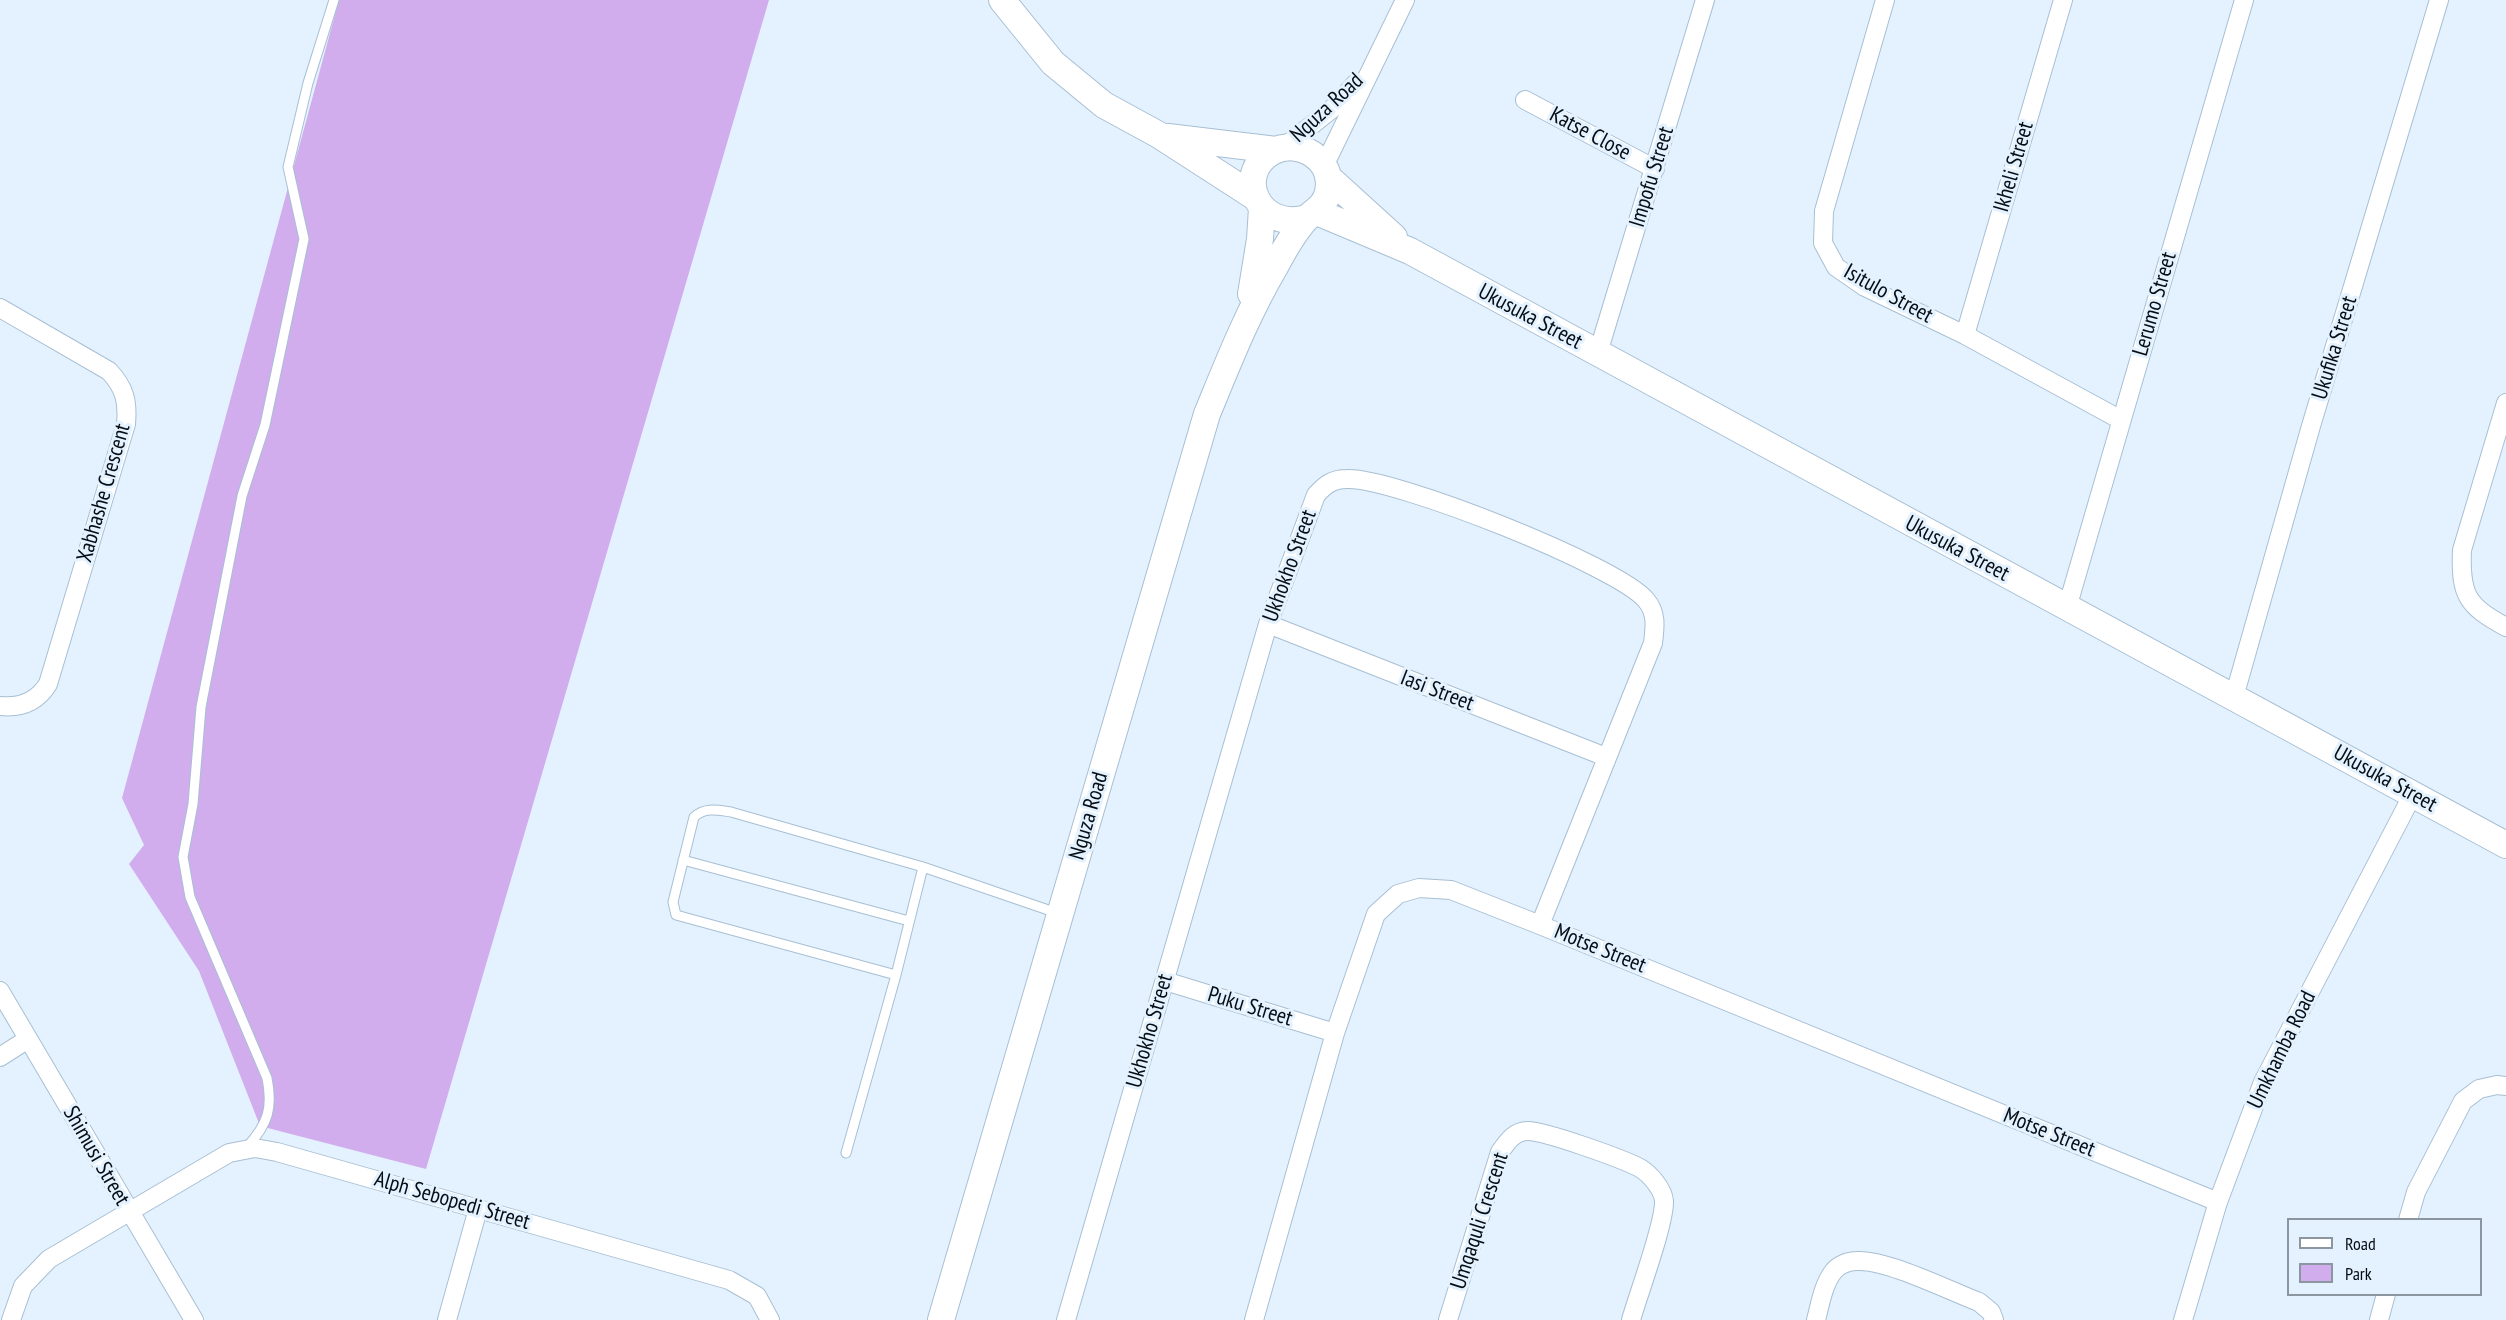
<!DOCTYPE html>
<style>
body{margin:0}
#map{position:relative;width:2506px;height:1320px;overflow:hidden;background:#e3f2fe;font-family:"PT Sans Narrow",sans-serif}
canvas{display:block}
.legend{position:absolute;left:2287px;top:1218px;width:195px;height:78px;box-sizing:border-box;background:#e3f2fe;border:2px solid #8b96a0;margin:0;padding:8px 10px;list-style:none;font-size:18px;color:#060d14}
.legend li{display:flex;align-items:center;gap:12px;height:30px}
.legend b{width:30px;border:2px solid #8b96a0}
</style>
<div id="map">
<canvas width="2506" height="1320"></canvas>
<ul class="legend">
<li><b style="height:8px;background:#fff"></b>Road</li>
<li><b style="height:16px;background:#d2adee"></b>Park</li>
</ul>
</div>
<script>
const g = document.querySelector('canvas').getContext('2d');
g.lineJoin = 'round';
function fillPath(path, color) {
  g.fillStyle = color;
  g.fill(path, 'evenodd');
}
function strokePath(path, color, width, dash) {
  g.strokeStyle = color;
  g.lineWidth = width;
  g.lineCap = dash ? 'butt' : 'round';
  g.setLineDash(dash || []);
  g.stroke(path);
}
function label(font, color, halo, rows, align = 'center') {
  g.font = font + ' "PT Sans Narrow",sans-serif';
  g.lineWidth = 6;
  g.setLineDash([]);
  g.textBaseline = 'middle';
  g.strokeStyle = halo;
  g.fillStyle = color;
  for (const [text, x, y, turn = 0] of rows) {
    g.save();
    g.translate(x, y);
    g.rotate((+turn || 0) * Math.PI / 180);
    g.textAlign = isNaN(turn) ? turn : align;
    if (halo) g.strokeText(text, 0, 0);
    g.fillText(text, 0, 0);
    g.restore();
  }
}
fillPath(new Path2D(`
 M 339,0 L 769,0 L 426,1169 L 260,1126 L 199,971 L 129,864 L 144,845 L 122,798 Z`), '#d2adee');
const lane = new Path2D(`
 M 683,860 L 909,921
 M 896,975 L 676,915 L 673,902 L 694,817 C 705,807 717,810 731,812 L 923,867 L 1057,913
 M 247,1147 C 268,1124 273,1108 267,1078 L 190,897 L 183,857 L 193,804 L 201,707 L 242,496 L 265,425 L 304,239 L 288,167 L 308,83 L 334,0
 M 846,1153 L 896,975 L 923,867`);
const street = new Path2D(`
 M 1885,0 L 1824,211 L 1823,243 L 1836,267 L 1865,287 L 1965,335 L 2121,420
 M 1525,100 L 1655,169
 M 1284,147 L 1332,109 L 1356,83
 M 1324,166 L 1405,0
 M 0,308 L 109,371 C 125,388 128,402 126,424 L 48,684 C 37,702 20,708 0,706
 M 1965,335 L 2063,0
 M 1598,353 L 1705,0
 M 2506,403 L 2462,550 C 2460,595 2467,606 2506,627
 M 2067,608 L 2244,0
 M 1268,624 L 1606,757
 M 2234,697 L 2311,426 L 2439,0
 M 1165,981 L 1335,1033
 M 0,991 L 194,1320
 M 0,1057 L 28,1039
 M 2408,1220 L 2416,1192 L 2463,1101 L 2479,1089 L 2497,1085 L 2506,1086
 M 11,1320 L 23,1286 L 49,1259 L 229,1153 L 255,1148 L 277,1152 L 729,1280 L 757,1296 L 770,1320
 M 447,1320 L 478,1209
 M 1066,1320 L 1268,624 L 1316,495 C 1325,485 1332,479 1347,479 C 1393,477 1618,566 1646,600 C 1657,613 1655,627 1653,643 L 1540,925
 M 1254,1320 L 1335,1033 L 1376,914 L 1398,894 L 1419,888 L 1451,890 L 1540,925 L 2218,1202
 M 1448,1320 L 1500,1152 C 1507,1142 1514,1131 1528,1131 C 1545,1131 1623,1159 1640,1168 C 1650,1174 1663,1189 1664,1201 C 1665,1223 1638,1295 1631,1320
 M 1816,1320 C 1820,1305 1823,1285 1833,1272 C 1838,1265 1848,1261 1857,1261 C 1886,1259 1950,1291 1979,1302 L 1991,1312 L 1994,1320
 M 2183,1320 L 2218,1202 L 2263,1082 L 2413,794
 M 2379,1320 L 2386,1294`);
const secondary = new Path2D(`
 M 1002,0 L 1053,63 L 1104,105 L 1159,135 L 1255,197
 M 1168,137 L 1276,150
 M 1328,177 L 1394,237
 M 1317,212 L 1410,251 L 2506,845
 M 1251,294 L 1260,239 L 1262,208
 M 941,1320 L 1207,414 C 1228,363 1248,312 1276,265 C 1284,250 1294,232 1306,219 C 1315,210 1325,206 1328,192 C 1335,160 1299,137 1272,152 C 1233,174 1258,232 1307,218`);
strokePath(lane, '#a8bfd3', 11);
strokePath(street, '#a8bfd3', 20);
strokePath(secondary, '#a8bfd3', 28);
strokePath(lane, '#fff', 9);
strokePath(street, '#fff', 18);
strokePath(secondary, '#fff', 26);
label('22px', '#060d14', '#e3f2fe', [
 ["Nguza Road",1327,108,-43],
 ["Katse Close",1590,134,28],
 ["Ikheli Street",2014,167,-74],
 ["Impofu Street",1652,177,-73],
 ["Isitulo Street",1888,294,29],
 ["Lerumo Street",2155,304,-74],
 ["Ukusuka Street",1530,317,28],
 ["Ukufika Street",2335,348,-73],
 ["Xabhashe Crescent",104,493,-74],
 ["Ukusuka Street",1957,549,28],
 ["Ukhokho Street",1290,566,-70],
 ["Iasi Street",1437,691,21],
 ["Ukusuka Street",2385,779,29],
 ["Nguza Road",1089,816,-74],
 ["Motse Street",1600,949,22],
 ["Puku Street",1250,1007,17],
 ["Ukhokho Street",1150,1031,-74],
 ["Umkhamba Road",2282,1050,-64],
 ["Motse Street",2049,1133,22],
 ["Shimusi Street",96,1156,60],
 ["Alph Sebopedi Street",452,1201,16],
 ["Umqaquli Crescent",1480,1221,-72]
]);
</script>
